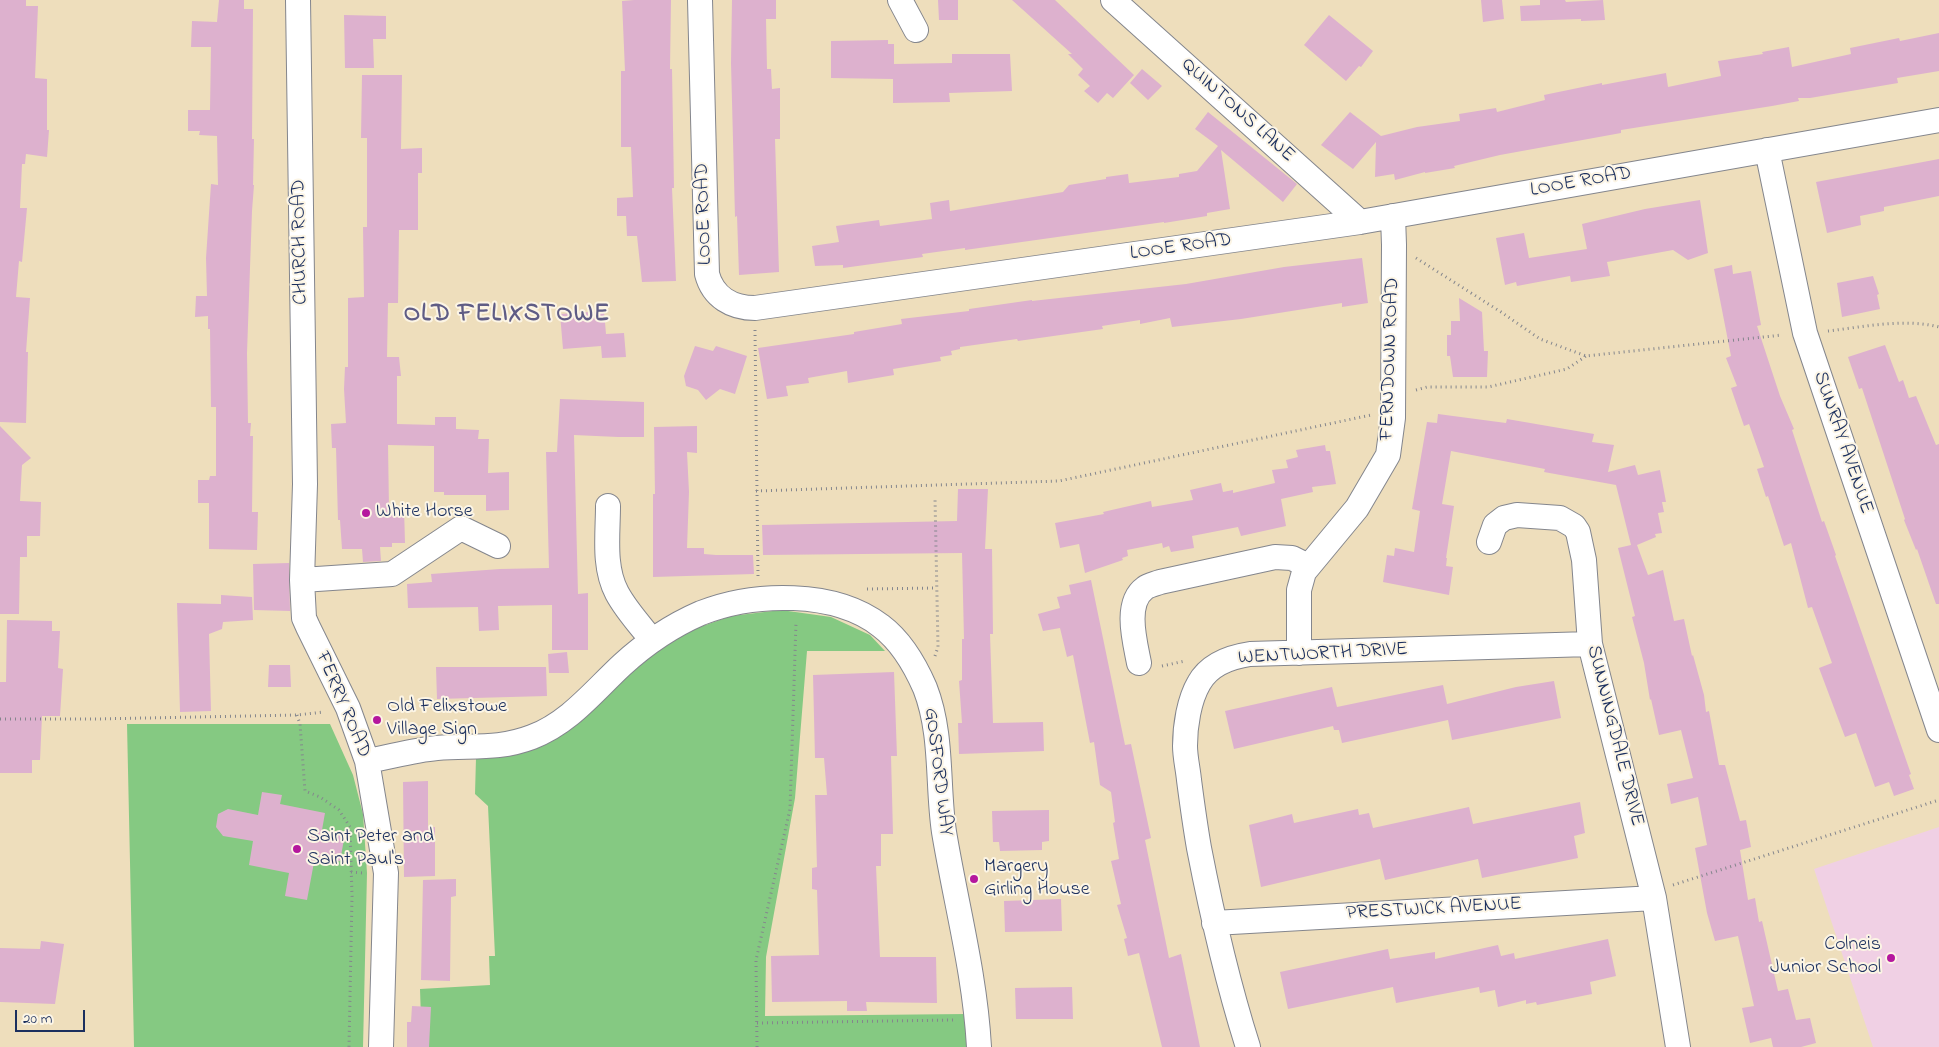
<!DOCTYPE html>
<style>
body{margin:0}
#map{position:relative;width:1939px;height:1047px;overflow:hidden;background:#eedebc;font-family:"Indie Flower",sans-serif}
canvas{display:block}
.scale{position:absolute;left:15px;top:1010px;width:70px;height:22px;box-sizing:border-box;border:2px solid #1b2f5e;border-top:0;padding-left:6px;font-size:15px;line-height:18px;white-space:nowrap;color:#1b2f5e;-webkit-text-stroke:4px #fcf5e5;paint-order:stroke}
</style>
<div id="map">
<canvas width="1939" height="1047"></canvas>
<div class="scale">20 m</div>
</div>
<script>
const g = document.querySelector('canvas').getContext('2d');
g.lineJoin = 'round';
function fillPath(path, color) {
  g.fillStyle = color;
  g.fill(path, 'evenodd');
}
function strokePath(path, color, width, dash) {
  g.strokeStyle = color;
  g.lineWidth = width;
  g.lineCap = dash ? 'butt' : 'round';
  g.setLineDash(dash || []);
  g.stroke(path);
}
function label(font, color, halo, rows, align = 'center') {
  g.font = font + ' "Indie Flower",sans-serif';
  g.lineWidth = 4;
  g.setLineDash([]);
  g.textBaseline = 'middle';
  g.strokeStyle = halo;
  g.fillStyle = color;
  for (const [text, x, y, turn = 0] of rows) {
    g.save();
    g.translate(x, y);
    g.rotate((+turn || 0) * Math.PI / 180);
    g.textAlign = isNaN(turn) ? turn : align;
    if (halo) g.strokeText(text, 0, 0);
    g.fillText(text, 0, 0);
    g.restore();
  }
}
fillPath(new Path2D(`
 M 1939,827 L 1939,1047 L 1873,1047 L 1814,869 Z`), '#f0d0e4');
fillPath(new Path2D(`
 M 781,610 L 831,617 L 870,635 L 885,651 L 807,651 L 795,798 L 766,957 L 765,1016 L 966,1014 L 967,1047 L 422,1047 L 420,989 L 490,985 L 489,956 L 495,956 L 488,806 L 475,794 L 476,758 L 647,658 L 683,633 L 731,616 Z
 M 127,724 L 330,724 L 353,775 L 363,814 L 367,873 L 363,1047 L 134,1047 Z`), '#85c982');
fillPath(new Path2D(`
 M 0,0 L 26,0 L 26,6 L 38,6 L 35,78 L 47,79 L 47,130 L 49,130 L 47,157 L 26,154 L 25,164 L 22,164 L 20,208 L 27,208 L 22,262 L 19,261 L 16,297 L 30,298 L 26,352 L 28,352 L 26,423 L 0,422 Z
 M 219,0 L 244,0 L 244,9 L 253,9 L 252,139 L 254,139 L 253,185 L 254,185 L 252,211 L 247,353 L 248,423 L 251,423 L 250,436 L 253,436 L 252,512 L 258,512 L 257,550 L 209,549 L 209,503 L 198,503 L 198,480 L 209,480 L 210,476 L 216,476 L 216,407 L 211,407 L 210,329 L 208,329 L 208,316 L 195,317 L 196,296 L 207,296 L 206,258 L 211,184 L 218,185 L 217,136 L 199,135 L 200,131 L 188,131 L 188,110 L 210,110 L 211,47 L 191,47 L 192,21 L 217,22 Z
 M 634,0 L 671,0 L 670,69 L 672,69 L 674,188 L 672,188 L 676,281 L 642,282 L 637,236 L 627,236 L 626,216 L 617,216 L 617,198 L 633,197 L 631,147 L 621,147 L 621,71 L 625,71 L 622,1 Z
 M 732,0 L 776,0 L 776,19 L 766,19 L 767,69 L 771,69 L 772,89 L 780,88 L 780,139 L 775,139 L 779,272 L 739,275 L 737,216 L 735,217 L 731,63 Z
 M 938,0 L 958,0 L 958,20 L 939,20 Z
 M 1012,0 L 1055,0 L 1134,75 L 1113,98 L 1107,93 L 1098,103 L 1084,91 L 1090,86 L 1078,75 L 1083,69 L 1068,54 L 1072,54 Z
 M 1481,0 L 1502,0 L 1504,19 L 1483,22 Z
 M 1540,0 L 1565,0 L 1566,2 L 1603,0 L 1605,20 L 1581,21 L 1581,19 L 1521,21 L 1520,6 L 1540,5 Z
 M 344,15 L 386,16 L 386,39 L 373,39 L 374,68 L 345,68 Z
 M 1329,15 L 1373,51 L 1361,67 L 1359,66 L 1346,81 L 1304,45 Z
 M 1939,33 L 1939,71 L 1897,78 L 1898,83 L 1810,98 L 1798,98 L 1799,101 L 1772,106 L 1621,130 L 1621,133 L 1500,155 L 1454,166 L 1455,168 L 1425,173 L 1425,172 L 1395,180 L 1394,174 L 1375,177 L 1376,142 L 1353,169 L 1321,145 L 1350,112 L 1381,136 L 1417,127 L 1460,121 L 1459,114 L 1496,108 L 1497,112 L 1545,100 L 1544,95 L 1602,83 L 1602,85 L 1666,73 L 1668,87 L 1721,76 L 1718,61 L 1763,54 L 1762,52 L 1789,47 L 1792,67 L 1851,54 L 1850,48 L 1899,38 L 1900,41 Z
 M 888,40 L 888,44 L 894,44 L 894,64 L 952,63 L 952,54 L 1010,54 L 1012,91 L 949,93 L 950,102 L 893,103 L 893,79 L 831,78 L 831,41 Z
 M 1142,69 L 1162,86 L 1148,100 L 1130,83 Z
 M 362,75 L 402,75 L 401,149 L 422,148 L 422,173 L 418,173 L 418,230 L 399,230 L 398,303 L 388,303 L 387,357 L 399,357 L 401,376 L 397,376 L 397,424 L 435,425 L 435,417 L 456,417 L 456,429 L 479,430 L 478,439 L 489,439 L 488,473 L 509,472 L 509,510 L 486,511 L 486,495 L 444,495 L 444,492 L 434,492 L 434,446 L 388,445 L 389,509 L 404,508 L 405,543 L 392,543 L 392,547 L 380,547 L 381,561 L 363,562 L 362,549 L 342,549 L 340,520 L 338,520 L 336,448 L 332,448 L 331,424 L 346,423 L 344,389 L 345,367 L 348,367 L 348,298 L 364,297 L 363,227 L 367,227 L 367,138 L 361,138 Z
 M 1208,112 L 1297,184 L 1283,202 L 1221,150 L 1230,209 L 1207,213 L 1207,216 L 1164,223 L 1164,222 L 965,250 L 965,248 L 922,254 L 923,257 L 843,268 L 843,265 L 815,266 L 812,246 L 839,242 L 836,226 L 879,220 L 880,226 L 932,219 L 930,203 L 949,200 L 950,211 L 1063,192 L 1069,185 L 1106,179 L 1106,177 L 1128,174 L 1129,183 L 1179,177 L 1179,174 L 1197,171 L 1218,146 L 1195,129 Z
 M 1939,159 L 1939,196 L 1884,207 L 1884,211 L 1860,216 L 1861,225 L 1827,233 L 1816,182 Z
 M 1700,200 L 1708,253 L 1688,260 L 1673,250 L 1607,262 L 1610,276 L 1571,282 L 1570,276 L 1517,286 L 1516,282 L 1505,285 L 1496,238 L 1524,233 L 1529,258 L 1587,249 L 1582,224 L 1645,209 Z
 M 1362,258 L 1368,303 L 1342,307 L 1342,303 L 1241,319 L 1172,327 L 1170,318 L 1140,324 L 1140,320 L 1102,326 L 1103,329 L 1018,341 L 1017,339 L 960,347 L 960,349 L 951,351 L 952,355 L 940,357 L 941,361 L 893,369 L 894,375 L 848,383 L 847,371 L 808,378 L 809,383 L 786,386 L 788,396 L 767,399 L 758,348 L 854,334 L 854,332 L 902,324 L 901,319 L 969,311 L 969,309 L 1032,300 L 1032,301 L 1186,284 L 1284,267 Z
 M 1732,265 L 1733,274 L 1751,271 L 1761,325 L 1757,326 L 1780,396 L 1794,429 L 1792,430 L 1822,522 L 1824,521 L 1836,555 L 1835,556 L 1911,774 L 1909,775 L 1914,789 L 1894,796 L 1889,782 L 1875,787 L 1856,733 L 1845,737 L 1819,668 L 1832,663 L 1812,607 L 1808,608 L 1791,543 L 1784,546 L 1768,496 L 1766,497 L 1757,469 L 1764,467 L 1749,424 L 1744,426 L 1731,388 L 1737,386 L 1726,358 L 1731,356 L 1714,269 Z
 M 1873,276 L 1879,294 L 1877,295 L 1880,309 L 1842,317 L 1837,283 Z
 M 1459,298 L 1482,312 L 1484,351 L 1488,351 L 1487,377 L 1453,377 L 1450,356 L 1447,356 L 1447,335 L 1451,335 L 1451,321 L 1460,321 Z
 M 604,311 L 606,334 L 624,333 L 626,357 L 602,358 L 601,346 L 563,349 L 560,314 Z
 M 1885,345 L 1899,382 L 1903,380 L 1909,398 L 1916,396 L 1936,445 L 1939,444 L 1939,604 L 1936,604 L 1917,549 L 1916,550 L 1904,520 L 1905,519 L 1862,388 L 1859,389 L 1848,357 Z
 M 695,346 L 713,351 L 716,346 L 747,356 L 735,394 L 720,389 L 706,400 L 698,390 L 686,386 L 684,376 Z
 M 560,399 L 644,402 L 644,437 L 618,437 L 574,435 L 578,594 L 588,593 L 588,650 L 552,650 L 552,605 L 498,606 L 499,630 L 479,631 L 478,607 L 408,608 L 407,584 L 432,582 L 431,574 L 500,569 L 549,568 L 546,452 L 557,452 Z
 M 1438,414 L 1506,423 L 1507,419 L 1594,434 L 1592,442 L 1614,445 L 1608,472 L 1635,465 L 1638,475 L 1660,470 L 1666,502 L 1662,502 L 1664,512 L 1658,513 L 1662,533 L 1655,534 L 1656,537 L 1637,545 L 1648,575 L 1663,570 L 1674,621 L 1684,619 L 1692,656 L 1693,655 L 1704,695 L 1706,712 L 1709,711 L 1719,765 L 1725,765 L 1740,821 L 1746,820 L 1751,847 L 1740,850 L 1748,900 L 1755,898 L 1759,922 L 1762,921 L 1778,991 L 1788,989 L 1796,1020 L 1810,1018 L 1816,1043 L 1801,1047 L 1773,1047 L 1771,1038 L 1750,1043 L 1742,1008 L 1754,1006 L 1738,936 L 1715,941 L 1707,913 L 1695,848 L 1707,845 L 1698,797 L 1671,804 L 1667,784 L 1693,778 L 1681,730 L 1659,735 L 1651,699 L 1650,700 L 1644,663 L 1632,617 L 1635,616 L 1618,548 L 1631,545 L 1616,485 L 1544,472 L 1545,469 L 1451,451 L 1442,504 L 1454,506 L 1446,558 L 1447,558 L 1446,566 L 1453,567 L 1449,595 L 1383,582 L 1387,555 L 1394,556 L 1395,548 L 1414,552 L 1420,511 L 1412,509 L 1427,422 L 1437,423 Z
 M 0,426 L 31,458 L 22,465 L 20,501 L 41,502 L 40,536 L 27,536 L 27,557 L 20,557 L 19,614 L 0,614 Z
 M 697,426 L 697,453 L 687,452 L 689,492 L 687,548 L 704,548 L 704,554 L 716,555 L 753,555 L 754,574 L 653,577 L 653,494 L 655,494 L 654,427 Z
 M 1325,445 L 1326,451 L 1330,451 L 1336,484 L 1312,487 L 1313,492 L 1281,499 L 1286,526 L 1241,536 L 1238,527 L 1192,536 L 1194,548 L 1171,552 L 1169,546 L 1163,548 L 1162,543 L 1127,550 L 1128,556 L 1122,558 L 1123,560 L 1085,573 L 1079,544 L 1060,548 L 1055,523 L 1104,514 L 1103,512 L 1151,501 L 1152,507 L 1193,500 L 1190,490 L 1221,483 L 1223,492 L 1233,490 L 1233,493 L 1275,483 L 1272,470 L 1288,468 L 1286,460 L 1298,457 L 1296,450 Z
 M 958,489 L 988,489 L 985,549 L 992,549 L 993,634 L 990,634 L 993,723 L 1043,722 L 1044,751 L 959,754 L 958,723 L 962,723 L 959,681 L 962,680 L 962,639 L 964,639 L 962,553 L 763,555 L 762,525 L 957,521 Z
 M 289,563 L 290,611 L 254,610 L 253,564 Z
 M 1091,580 L 1125,745 L 1131,744 L 1151,838 L 1145,840 L 1169,958 L 1181,954 L 1200,1047 L 1162,1047 L 1139,953 L 1128,956 L 1124,939 L 1127,938 L 1117,905 L 1121,904 L 1111,861 L 1119,859 L 1113,823 L 1115,822 L 1111,792 L 1100,785 L 1094,742 L 1090,743 L 1073,655 L 1067,657 L 1060,628 L 1043,631 L 1038,614 L 1060,608 L 1057,597 L 1071,594 L 1069,585 Z
 M 221,595 L 252,597 L 253,620 L 223,622 L 222,629 L 209,634 L 211,711 L 180,712 L 177,603 L 221,604 Z
 M 7,620 L 52,621 L 52,631 L 60,631 L 58,668 L 63,669 L 60,716 L 42,716 L 40,760 L 32,760 L 32,773 L 0,773 L 0,682 L 6,682 Z
 M 567,652 L 569,673 L 549,673 L 548,654 Z
 M 269,665 L 290,665 L 291,687 L 268,687 Z
 M 436,667 L 546,667 L 547,696 L 437,699 Z
 M 894,672 L 897,756 L 891,756 L 893,834 L 881,834 L 881,866 L 876,866 L 880,957 L 936,957 L 937,1003 L 866,1002 L 867,1011 L 847,1011 L 847,1001 L 772,1002 L 771,956 L 819,955 L 817,890 L 812,889 L 812,868 L 817,867 L 815,795 L 827,795 L 824,758 L 815,758 L 813,675 Z
 M 1554,681 L 1561,718 L 1452,740 L 1448,720 L 1342,743 L 1339,730 L 1334,730 L 1333,726 L 1234,749 L 1225,711 L 1332,687 L 1337,707 L 1443,685 L 1447,704 L 1516,687 Z
 M 428,781 L 428,828 L 435,827 L 435,876 L 404,877 L 403,782 Z
 M 262,792 L 282,795 L 280,804 L 325,813 L 322,830 L 345,834 L 340,861 L 315,857 L 307,900 L 285,896 L 289,873 L 249,865 L 253,841 L 223,836 L 216,827 L 218,814 L 228,809 L 258,815 Z
 M 1580,802 L 1585,833 L 1574,836 L 1578,858 L 1482,878 L 1478,859 L 1385,880 L 1380,859 L 1261,887 L 1249,825 L 1292,814 L 1294,823 L 1358,809 L 1359,815 L 1369,813 L 1373,828 L 1469,807 L 1473,824 Z
 M 1049,810 L 1049,841 L 1042,842 L 1042,850 L 1000,851 L 999,842 L 993,842 L 992,811 Z
 M 456,879 L 456,896 L 451,897 L 450,981 L 421,980 L 423,880 Z
 M 1061,899 L 1062,931 L 1005,932 L 1004,901 Z
 M 1608,939 L 1616,976 L 1590,982 L 1592,994 L 1537,1005 L 1536,1002 L 1526,1004 L 1526,1000 L 1498,1007 L 1495,990 L 1480,993 L 1479,987 L 1396,1003 L 1393,987 L 1288,1009 L 1280,972 L 1388,949 L 1390,959 L 1435,952 L 1435,959 L 1498,945 L 1501,956 L 1514,953 L 1515,959 Z
 M 41,941 L 64,944 L 55,1004 L 0,1002 L 0,948 L 40,949 Z
 M 1072,987 L 1073,1019 L 1016,1019 L 1015,988 Z
 M 412,1006 L 431,1007 L 429,1047 L 407,1047 L 407,1022 L 411,1022 Z`), '#ddb1ce');
const minor = new Path2D(`
 M 298,0 L 305,484 L 302,580 L 304,618 L 308,627 L 348,708 L 367,761 L 386,873 L 381,1047
 M 700,0 L 707,274 C 713,297 732,308 755,308 L 1360,222 L 1939,120
 M 900,0 L 916,30
 M 1113,0 L 1360,222
 M 1767,150 L 1805,333 L 1939,730
 M 608,506 C 608,534 603,567 617,593 C 626,610 640,625 652,640
 M 1489,542 L 1495,525 L 1504,518 L 1517,515 L 1560,518 L 1574,526 L 1578,532 L 1584,560 L 1590,644 L 1654,898 L 1678,1047
 M 302,580 L 392,574 L 461,528 L 498,546
 M 1299,653 L 1299,590 L 1304,572 L 1357,508 L 1388,455 L 1393,418 L 1394,245 L 1393,216
 M 1139,663 C 1135,642 1124,603 1145,588 C 1149,585 1155,584 1160,582 L 1275,557 L 1292,558 L 1308,566
 M 367,761 C 390,757 414,750 437,748 C 471,745 498,750 532,737 C 569,723 593,692 622,665 C 646,643 671,626 701,613 C 754,592 835,590 881,626 C 901,641 915,665 925,688 C 943,734 937,785 944,832 C 956,904 975,974 979,1047
 M 1214,923 L 1654,898
 M 1248,1047 C 1227,981 1212,915 1199,848 C 1195,825 1192,803 1189,780 C 1188,769 1185,757 1185,746 C 1185,726 1189,700 1199,683 C 1209,665 1230,657 1250,654 L 1590,644`);
strokePath(minor, '#84868d', 26);
strokePath(new Path2D(`
 M 1416,258 L 1501,312 L 1540,339 L 1586,356 L 1782,335
 M 755,330 L 758,576
 M 1828,331 C 1863,327 1904,318 1939,327
 M 1416,390 L 1427,387 L 1488,387 L 1567,369 L 1586,356
 M 756,491 L 1059,481 L 1371,415
 M 867,589 L 936,588
 M 935,656 L 938,647 L 935,498
 M 1162,666 L 1185,661
 M 297,715 L 300,724 L 305,791 L 320,797 L 339,810 L 350,827 L 352,896 L 349,1047
 M 0,719 L 96,719 L 297,715 L 324,712
 M 351,872 L 363,873
 M 1673,885 L 1939,800
 M 757,1023 L 954,1020
 M 757,1047 L 756,960 L 790,809 L 796,622`), '#84868d', 3, [1, 4]);
strokePath(minor, '#fff', 24);
for (const [x, y, r, color] of [
 [366,513,5,"#b5179e"],
 [377,720,5,"#b5179e"],
 [297,849,5,"#b5179e"],
 [974,879,5,"#b5179e"],
 [1891,958,5,"#b5179e"]
]) {
  const dot = new Path2D();
  dot.arc(x, y, r, 0, 2 * Math.PI);
  g.fillStyle = color;
  g.fill(dot);
  strokePath(dot, '#fcf5e5', 2);
}
label('20px', '#1b2f5e', '#fcf5e5', [
 ["QUINTONS LANE",1237,111,42],
 ["LOOE ROAD",1581,183,-10],
 ["LOOE ROAD",705,214,-92],
 ["CHURCH ROAD",301,242,-91],
 ["LOOE ROAD",1181,248,-8],
 ["FERNDOWN ROAD",1391,359,-88],
 ["SUNRAY AVENUE",1842,443,71],
 ["WENTWORTH DRIVE",1323,655,-3],
 ["FERRY ROAD",342,705,67],
 ["SUNNINGDALE DRIVE",1614,736,76],
 ["GOSFORD WAY",937,772,83],
 ["PRESTWICK AVENUE",1434,910,-3]
]);
label('20px', '#1b2f5e', '#fcf5e5', [
 ["White Horse",376,513],
 ["Old Felixstowe",387,708],
 ["Village Sign",387,731],
 ["Saint Peter and",307,838],
 ["Saint Paul's",307,861],
 ["Margery",984,868],
 ["Girling House",984,891],
 ["Colneis",1881,946,"right"],
 ["Junior School",1881,969,"right"]
], 'left');
g.letterSpacing = '1px';
label('bold 25px', '#5f5c85', '#fcf5e5', [
 ["OLD FELIXSTOWE",507,316]
]);
g.letterSpacing = '0px';
</script>
